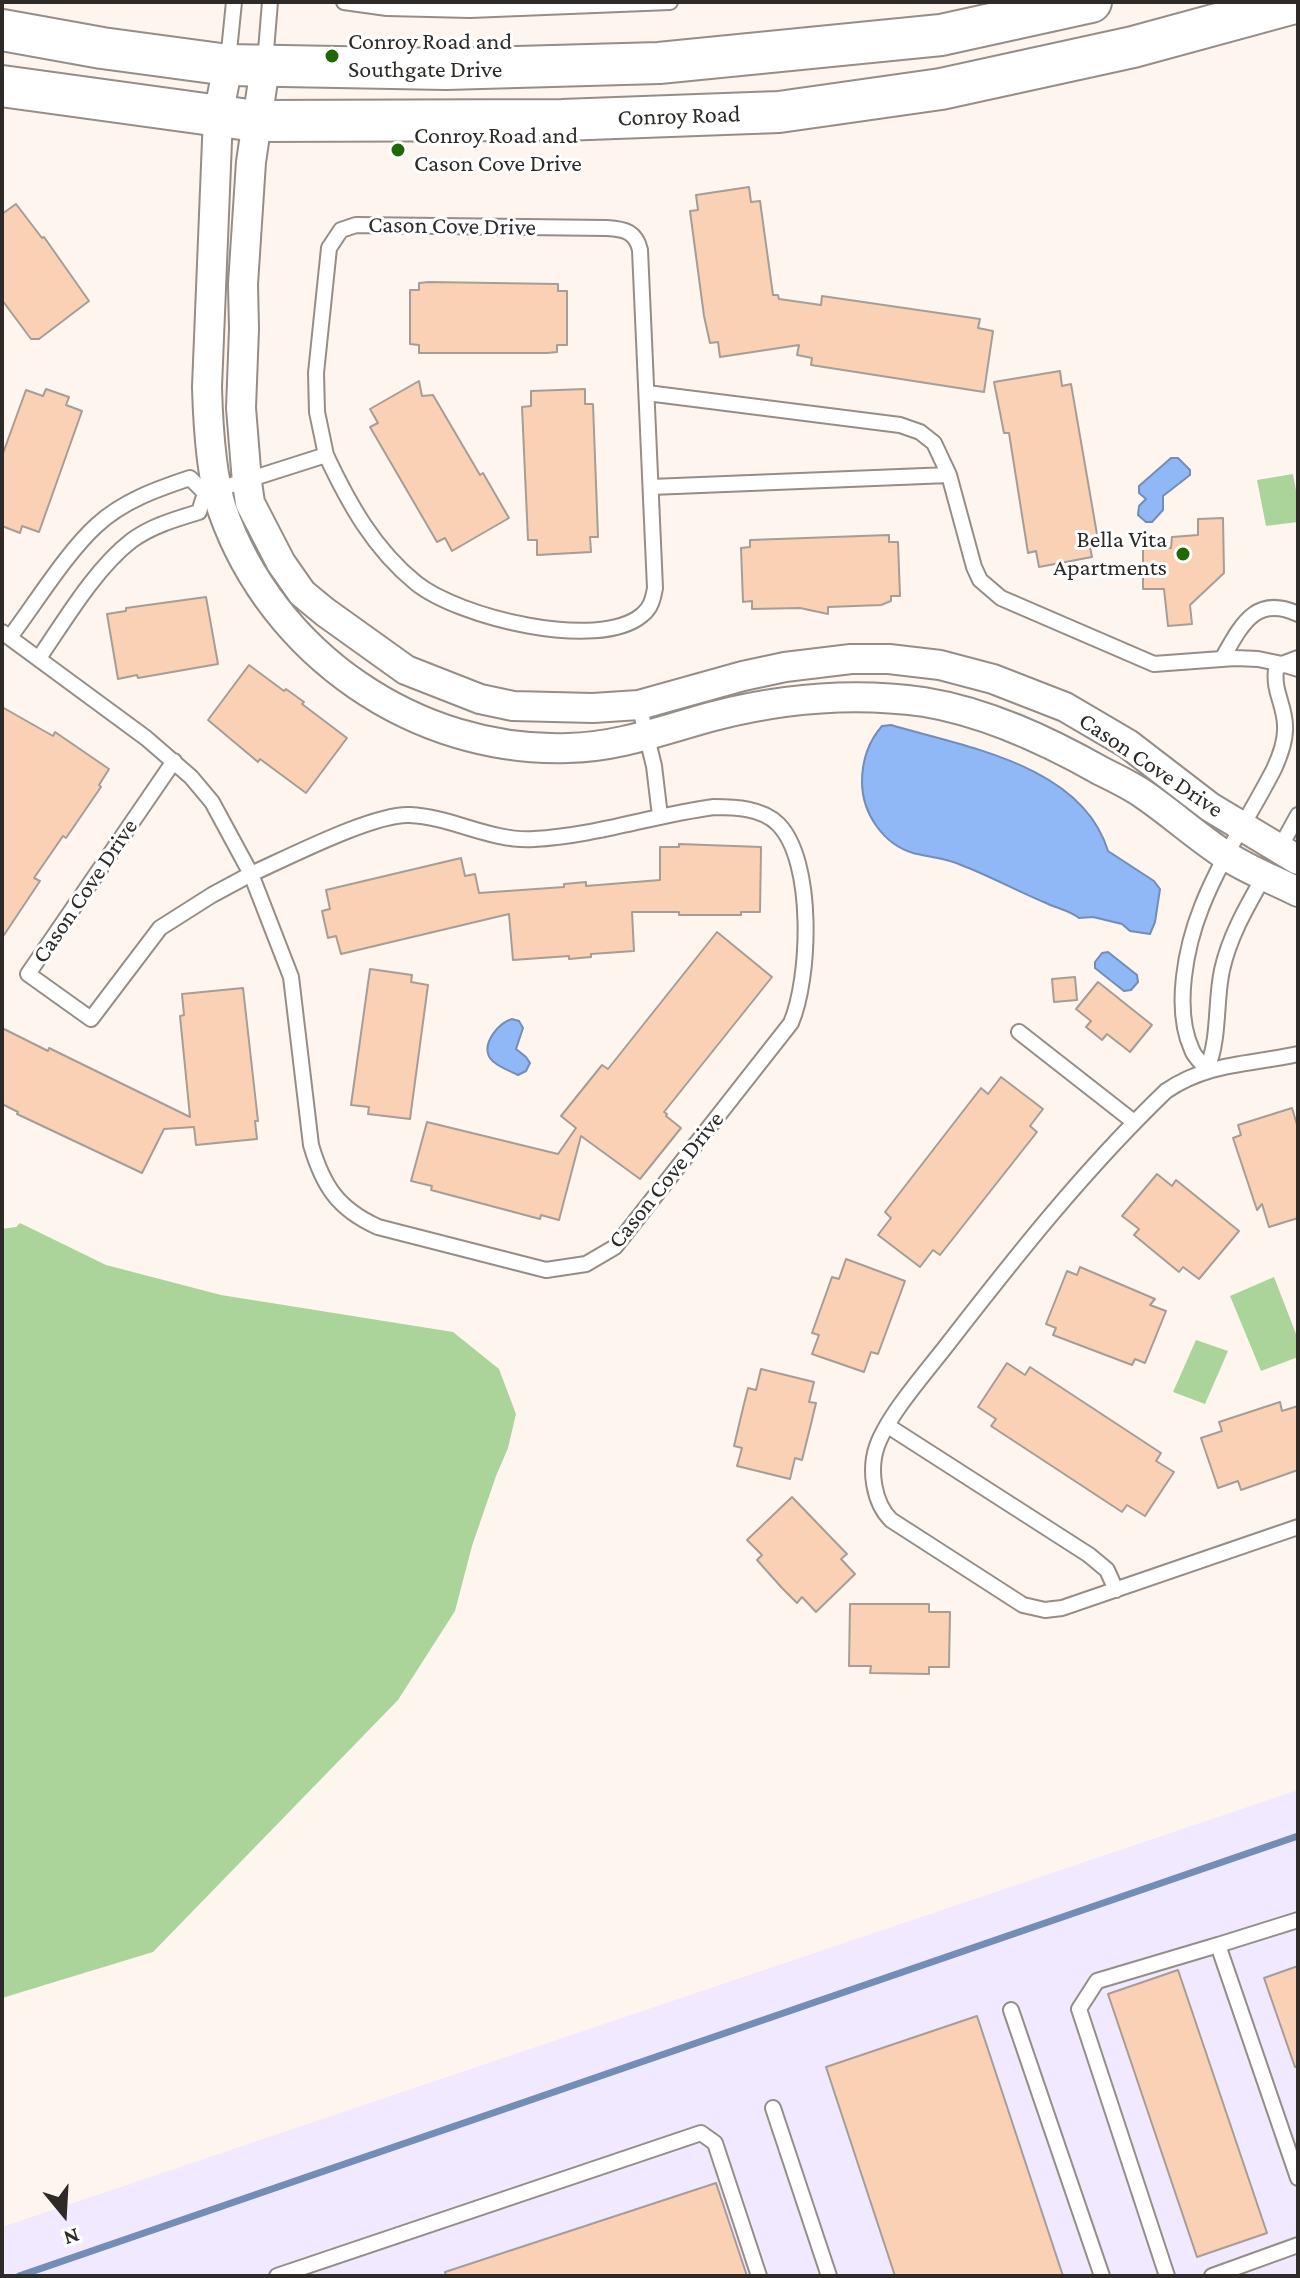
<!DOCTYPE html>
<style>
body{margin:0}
#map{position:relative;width:1300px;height:2278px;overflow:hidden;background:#fef5ee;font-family:"Crimson Pro",serif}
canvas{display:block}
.frame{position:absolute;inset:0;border:4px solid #2d2a27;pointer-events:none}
.north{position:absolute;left:24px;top:2174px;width:80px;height:80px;-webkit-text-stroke:6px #fff;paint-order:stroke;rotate:162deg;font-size:22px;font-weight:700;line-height:32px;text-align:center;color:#2d2a27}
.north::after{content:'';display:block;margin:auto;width:28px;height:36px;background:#2d2a27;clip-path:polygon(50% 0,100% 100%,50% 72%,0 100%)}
</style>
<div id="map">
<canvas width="1300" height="2278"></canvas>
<div class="frame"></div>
<div class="north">N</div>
</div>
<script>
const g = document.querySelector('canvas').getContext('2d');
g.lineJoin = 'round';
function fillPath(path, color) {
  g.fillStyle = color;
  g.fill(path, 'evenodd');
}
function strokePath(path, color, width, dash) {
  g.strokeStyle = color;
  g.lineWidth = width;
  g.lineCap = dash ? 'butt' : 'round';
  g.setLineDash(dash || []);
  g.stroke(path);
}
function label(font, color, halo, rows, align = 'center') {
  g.font = font + ' "Crimson Pro",serif';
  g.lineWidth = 6;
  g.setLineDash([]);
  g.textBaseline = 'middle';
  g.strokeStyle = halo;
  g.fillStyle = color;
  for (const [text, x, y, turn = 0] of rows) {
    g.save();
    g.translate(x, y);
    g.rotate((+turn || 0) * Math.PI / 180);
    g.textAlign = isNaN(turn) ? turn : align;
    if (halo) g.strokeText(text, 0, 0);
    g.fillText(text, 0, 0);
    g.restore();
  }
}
fillPath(new Path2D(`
 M 1298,1790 L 1298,2276 L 2,2276 L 2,2227 Z`), '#f0e9ff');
fillPath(new Path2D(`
 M 1293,474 L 1298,501 L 1298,522 L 1266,526 L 1257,480 Z
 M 20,1223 L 106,1265 L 221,1295 L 453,1332 L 499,1369 L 516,1414 L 508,1448 L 496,1476 L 472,1546 L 455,1611 L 398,1700 L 153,1952 L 2,1998 L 2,1229 L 16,1227 Z
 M 1274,1277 L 1298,1339 L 1298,1357 L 1261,1371 L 1230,1296 Z
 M 1196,1340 L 1228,1351 L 1205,1404 L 1173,1392 Z`), '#abd49a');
const water = new Path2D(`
 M 1171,458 L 1178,458 L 1190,470 L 1190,475 L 1163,496 L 1163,510 L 1152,522 L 1146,522 L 1138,515 L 1139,506 L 1146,499 L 1139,493 L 1139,486 Z
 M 891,725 C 966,747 1082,765 1108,851 L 1154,881 L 1160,889 L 1155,922 L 1150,934 L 1130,931 L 1122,924 L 1093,917 L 1079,918 C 1071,911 1056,908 1046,903 C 1017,891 990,876 961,865 C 946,858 928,857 913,853 C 883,844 862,813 862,782 C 862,761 868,742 882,726 Z
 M 1108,952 L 1137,975 L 1138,982 L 1131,990 L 1124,991 L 1095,968 L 1095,962 L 1102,953 Z
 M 512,1019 L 519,1021 L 523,1028 L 516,1049 L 526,1057 L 530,1063 L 526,1071 L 518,1075 C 510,1071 495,1066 490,1058 C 481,1044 499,1022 512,1019 Z`);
fillPath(water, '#90b7f6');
strokePath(water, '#728db8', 2);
strokePath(new Path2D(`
 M 19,2276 L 1298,1836`), '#728db8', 7);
const building = new Path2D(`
 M 749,187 L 751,202 L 760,201 L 773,295 L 778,295 L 779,299 L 821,305 L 822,296 L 980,319 L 978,328 L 993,331 L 984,392 L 811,365 L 812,358 L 797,355 L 799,345 L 720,357 L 718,342 L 710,343 L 704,316 L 690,211 L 698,210 L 696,195 Z
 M 16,204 L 42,238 L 44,237 L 89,301 L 39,339 L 31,339 L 2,300 L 2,214 Z
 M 429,282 L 558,284 L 558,291 L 567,291 L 567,345 L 557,345 L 557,352 L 547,353 L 419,353 L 419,345 L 410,344 L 410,290 L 419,290 L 419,283 Z
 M 1060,371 L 1062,386 L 1071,384 L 1098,540 L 1089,542 L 1092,557 L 1039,567 L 1036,551 L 1028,553 L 1009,433 L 1004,433 L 994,382 Z
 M 419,381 L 422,396 L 433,395 L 480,475 L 483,473 L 509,518 L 452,551 L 445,538 L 437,542 L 370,427 L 378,423 L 370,409 Z
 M 46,389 L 69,397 L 66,405 L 82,411 L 39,532 L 22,526 L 20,533 L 2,526 L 2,456 L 26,390 L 43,396 Z
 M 585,389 L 585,404 L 593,404 L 598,537 L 590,537 L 591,552 L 537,555 L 537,540 L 528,540 L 522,407 L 531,406 L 531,391 Z
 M 1223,518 L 1224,573 L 1190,605 L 1192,624 L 1168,626 L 1164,589 L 1143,589 L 1143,548 L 1171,548 L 1172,537 L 1198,535 L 1198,519 Z
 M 889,535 L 889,542 L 898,542 L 900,596 L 891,596 L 891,601 L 881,605 L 828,607 L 828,614 L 800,608 L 752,609 L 752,601 L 743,602 L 741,548 L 750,547 L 750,540 Z
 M 206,597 L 218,664 L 138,678 L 137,675 L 118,679 L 107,614 L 126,611 L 126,608 Z
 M 249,665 L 284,691 L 286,689 L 304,702 L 302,704 L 347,738 L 306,793 L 260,759 L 258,762 L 208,720 Z
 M 2,707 L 53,736 L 55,732 L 109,769 L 99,785 L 101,787 L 66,838 L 63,836 L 34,878 L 40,881 L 2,938 Z
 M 679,844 L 761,847 L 760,912 L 741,912 L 741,915 L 679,915 L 679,912 L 632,912 L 634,951 L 591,954 L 591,957 L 569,959 L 569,956 L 513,960 L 509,914 L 341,954 L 336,936 L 328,938 L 322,911 L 330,909 L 326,890 L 461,858 L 465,876 L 475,874 L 479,893 L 564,887 L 564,884 L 586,882 L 586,886 L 660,880 L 660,847 L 679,847 Z
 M 717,932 L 772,977 L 664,1112 L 667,1114 L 666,1116 L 681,1128 L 640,1179 L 581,1136 L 559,1220 L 541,1215 L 540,1219 L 431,1190 L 432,1186 L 411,1181 L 427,1122 L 558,1154 L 576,1128 L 561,1116 L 602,1065 L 608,1069 Z
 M 370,969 L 412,975 L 411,982 L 428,985 L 410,1119 L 368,1114 L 369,1107 L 351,1105 Z
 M 1075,977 L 1077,1000 L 1054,1002 L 1052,979 Z
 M 1098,982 L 1152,1025 L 1130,1052 L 1107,1034 L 1102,1040 L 1086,1027 L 1091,1021 L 1076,1009 Z
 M 243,988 L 258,1121 L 255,1121 L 257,1139 L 196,1145 L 194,1127 L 164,1129 L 142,1173 L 17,1114 L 18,1112 L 2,1104 L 2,1028 L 48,1051 L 49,1048 L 190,1117 L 180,1016 L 184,1015 L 182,994 Z
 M 1001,1077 L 1043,1109 L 1030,1126 L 1037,1132 L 940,1255 L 933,1250 L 920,1267 L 878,1235 L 891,1218 L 885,1212 L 981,1088 L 988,1094 Z
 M 1292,1108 L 1298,1128 L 1298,1218 L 1269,1227 L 1262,1204 L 1257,1210 L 1233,1138 L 1241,1135 L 1238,1125 Z
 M 1157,1174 L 1172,1186 L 1176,1180 L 1239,1231 L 1199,1279 L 1183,1267 L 1179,1272 L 1134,1235 L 1139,1229 L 1122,1216 Z
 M 846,1259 L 905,1281 L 878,1354 L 871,1352 L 864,1372 L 812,1354 L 819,1335 L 812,1333 L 832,1277 L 839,1279 Z
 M 1080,1267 L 1155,1299 L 1150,1305 L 1166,1311 L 1145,1363 L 1135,1359 L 1132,1365 L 1053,1335 L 1056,1328 L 1046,1324 L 1067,1271 L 1077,1275 Z
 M 1007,1363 L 1025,1375 L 1030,1367 L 1161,1453 L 1156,1461 L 1174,1472 L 1145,1516 L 1127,1505 L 1122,1512 L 991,1426 L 996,1419 L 978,1407 Z
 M 761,1369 L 814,1382 L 809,1402 L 816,1403 L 811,1424 L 802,1460 L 795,1458 L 790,1479 L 737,1466 L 742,1448 L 734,1446 L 743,1408 L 748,1388 L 756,1390 Z
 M 1280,1402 L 1282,1411 L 1298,1406 L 1298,1470 L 1241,1490 L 1238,1481 L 1218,1488 L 1201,1438 L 1222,1431 L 1219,1422 Z
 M 792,1497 L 847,1554 L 841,1559 L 855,1574 L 816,1612 L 802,1597 L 797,1603 L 782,1588 L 757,1560 L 762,1555 L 747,1540 Z
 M 850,1604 L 929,1604 L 929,1612 L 950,1612 L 949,1667 L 929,1667 L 929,1674 L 870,1673 L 871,1666 L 849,1666 Z
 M 1298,1966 L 1298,2066 L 1295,2067 L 1264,1978 Z
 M 1178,1970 L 1267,2233 L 1197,2257 L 1108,1994 Z
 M 977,2016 L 1063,2276 L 895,2276 L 826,2067 Z
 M 716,2183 L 747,2276 L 446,2276 L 445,2272 Z`);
fillPath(building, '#fbd1b5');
strokePath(building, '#a69d97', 2);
const service = new Path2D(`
 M 344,2 L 387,8 L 470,10 L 670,2
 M 228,61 L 234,2
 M 265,63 L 270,2
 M 647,393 L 900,425 L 920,432 L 934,443 L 949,475 L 974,567 L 980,580 L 1001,598 L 1154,664 L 1235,658 L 1258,659 L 1282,664 L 1298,658
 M 651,487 L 949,475
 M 213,491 L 326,455 C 349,504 374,549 416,583 C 458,617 598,652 642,615 C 651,608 653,599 655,588 L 640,250 C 636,232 625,229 607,228 L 356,225 L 341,230 L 329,248 L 316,373 L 317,412 L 326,455
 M 2,632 L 146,738 L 191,777 L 212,802 L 251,874 L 212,895 L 160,928 L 91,1019 L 28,974 L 174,761
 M 10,637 C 35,604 67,552 97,525 C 123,501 157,489 190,478 L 205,493
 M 39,658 C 65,620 95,569 131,541 C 151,526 176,519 199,512 L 205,493
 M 1222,659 C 1241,626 1255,594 1298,614
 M 639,705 L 654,766 L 660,816
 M 714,807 C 735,807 762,808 778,824 C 815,861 810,979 791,1023 L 615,1247 L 586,1264 L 546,1270 L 378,1227 C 338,1209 323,1186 311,1145 L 291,977 L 251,874 C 287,858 374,813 410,815 C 452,817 492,842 534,839 C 595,836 653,815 714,807 Z
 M 1277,853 L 1298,815
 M 1267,871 C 1249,903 1230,934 1222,970 C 1215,1003 1220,1037 1207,1069 C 1202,1063 1195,1058 1192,1050 C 1173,1009 1186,946 1202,906 C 1221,858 1251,814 1274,769 C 1280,756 1286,741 1285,726 C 1285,706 1273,691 1276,670 L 1282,664 L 1298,669
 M 1019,1032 L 1134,1122
 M 1298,1054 C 1249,1065 1209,1062 1166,1091 C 1084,1170 1016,1256 947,1345 C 926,1372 888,1415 877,1446 C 869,1469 873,1502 891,1520 L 1023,1605 L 1045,1610 L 1062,1608 L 1298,1527
 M 888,1426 L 1089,1555 L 1107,1570 L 1116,1590
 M 1298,1920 L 1218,1945 L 1298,2178
 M 1011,2010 L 1102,2276
 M 773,2108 L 829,2276
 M 277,2276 L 701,2133 L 715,2143 L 759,2276
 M 1167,2276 L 1079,2009 L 1097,1981 L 1218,1945
 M 1212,2276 L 1298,2245`);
const minor = new Path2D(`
 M 228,65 L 218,116 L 207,387 C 208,423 211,475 222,509 C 272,654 416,753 568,748 C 620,747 665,729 714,716 C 784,698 852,692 924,702 C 986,712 1046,740 1101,771 C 1115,778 1130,785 1143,794 C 1171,813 1196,836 1225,855 C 1248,870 1274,880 1298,892
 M 265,67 L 251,162 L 243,284 L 244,329 L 241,408 L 247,482 L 250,503 L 281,563 L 302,593 L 325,612 L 406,670 L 480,699 L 513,706 L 593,708 L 639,705 L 743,676 L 785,667 L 851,659 L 889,659 L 940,665 L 993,679 L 1065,707 L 1128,744 L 1210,807 L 1298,860`);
const secondary = new Path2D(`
 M 2,30 L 102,48 L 228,65 L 446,69 L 659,63 L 941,35 L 1091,2
 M 2,86 L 256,121 L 562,120 L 779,112 L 941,89 L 1133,47 L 1298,2`);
strokePath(service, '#958d86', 18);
strokePath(minor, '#958d86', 32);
strokePath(secondary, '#958d86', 44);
strokePath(service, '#fff', 14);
strokePath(minor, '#fff', 28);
strokePath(secondary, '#fff', 40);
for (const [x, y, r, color] of [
 [332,56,8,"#1f6803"],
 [398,150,8,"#1f6803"],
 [1183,554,8,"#1f6803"]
]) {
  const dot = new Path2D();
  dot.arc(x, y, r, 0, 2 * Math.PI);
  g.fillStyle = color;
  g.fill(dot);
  strokePath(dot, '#fff', 3);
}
label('24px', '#2d2a27', '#fff', [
 ["Conroy Road and",348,42],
 ["Southgate Drive",348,70],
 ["Conroy Road and",414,136],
 ["Cason Cove Drive",414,164],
 ["Bella Vita",1167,540,"right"],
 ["Apartments",1167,568,"right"]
], 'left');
label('24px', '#2d2a27', '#fff', [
 ["Conroy Road",679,116,-2],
 ["Cason Cove Drive",452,226,1],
 ["Cason Cove Drive",1151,765,34],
 ["Cason Cove Drive",85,891,-56],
 ["Cason Cove Drive",666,1180,-51]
]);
</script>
